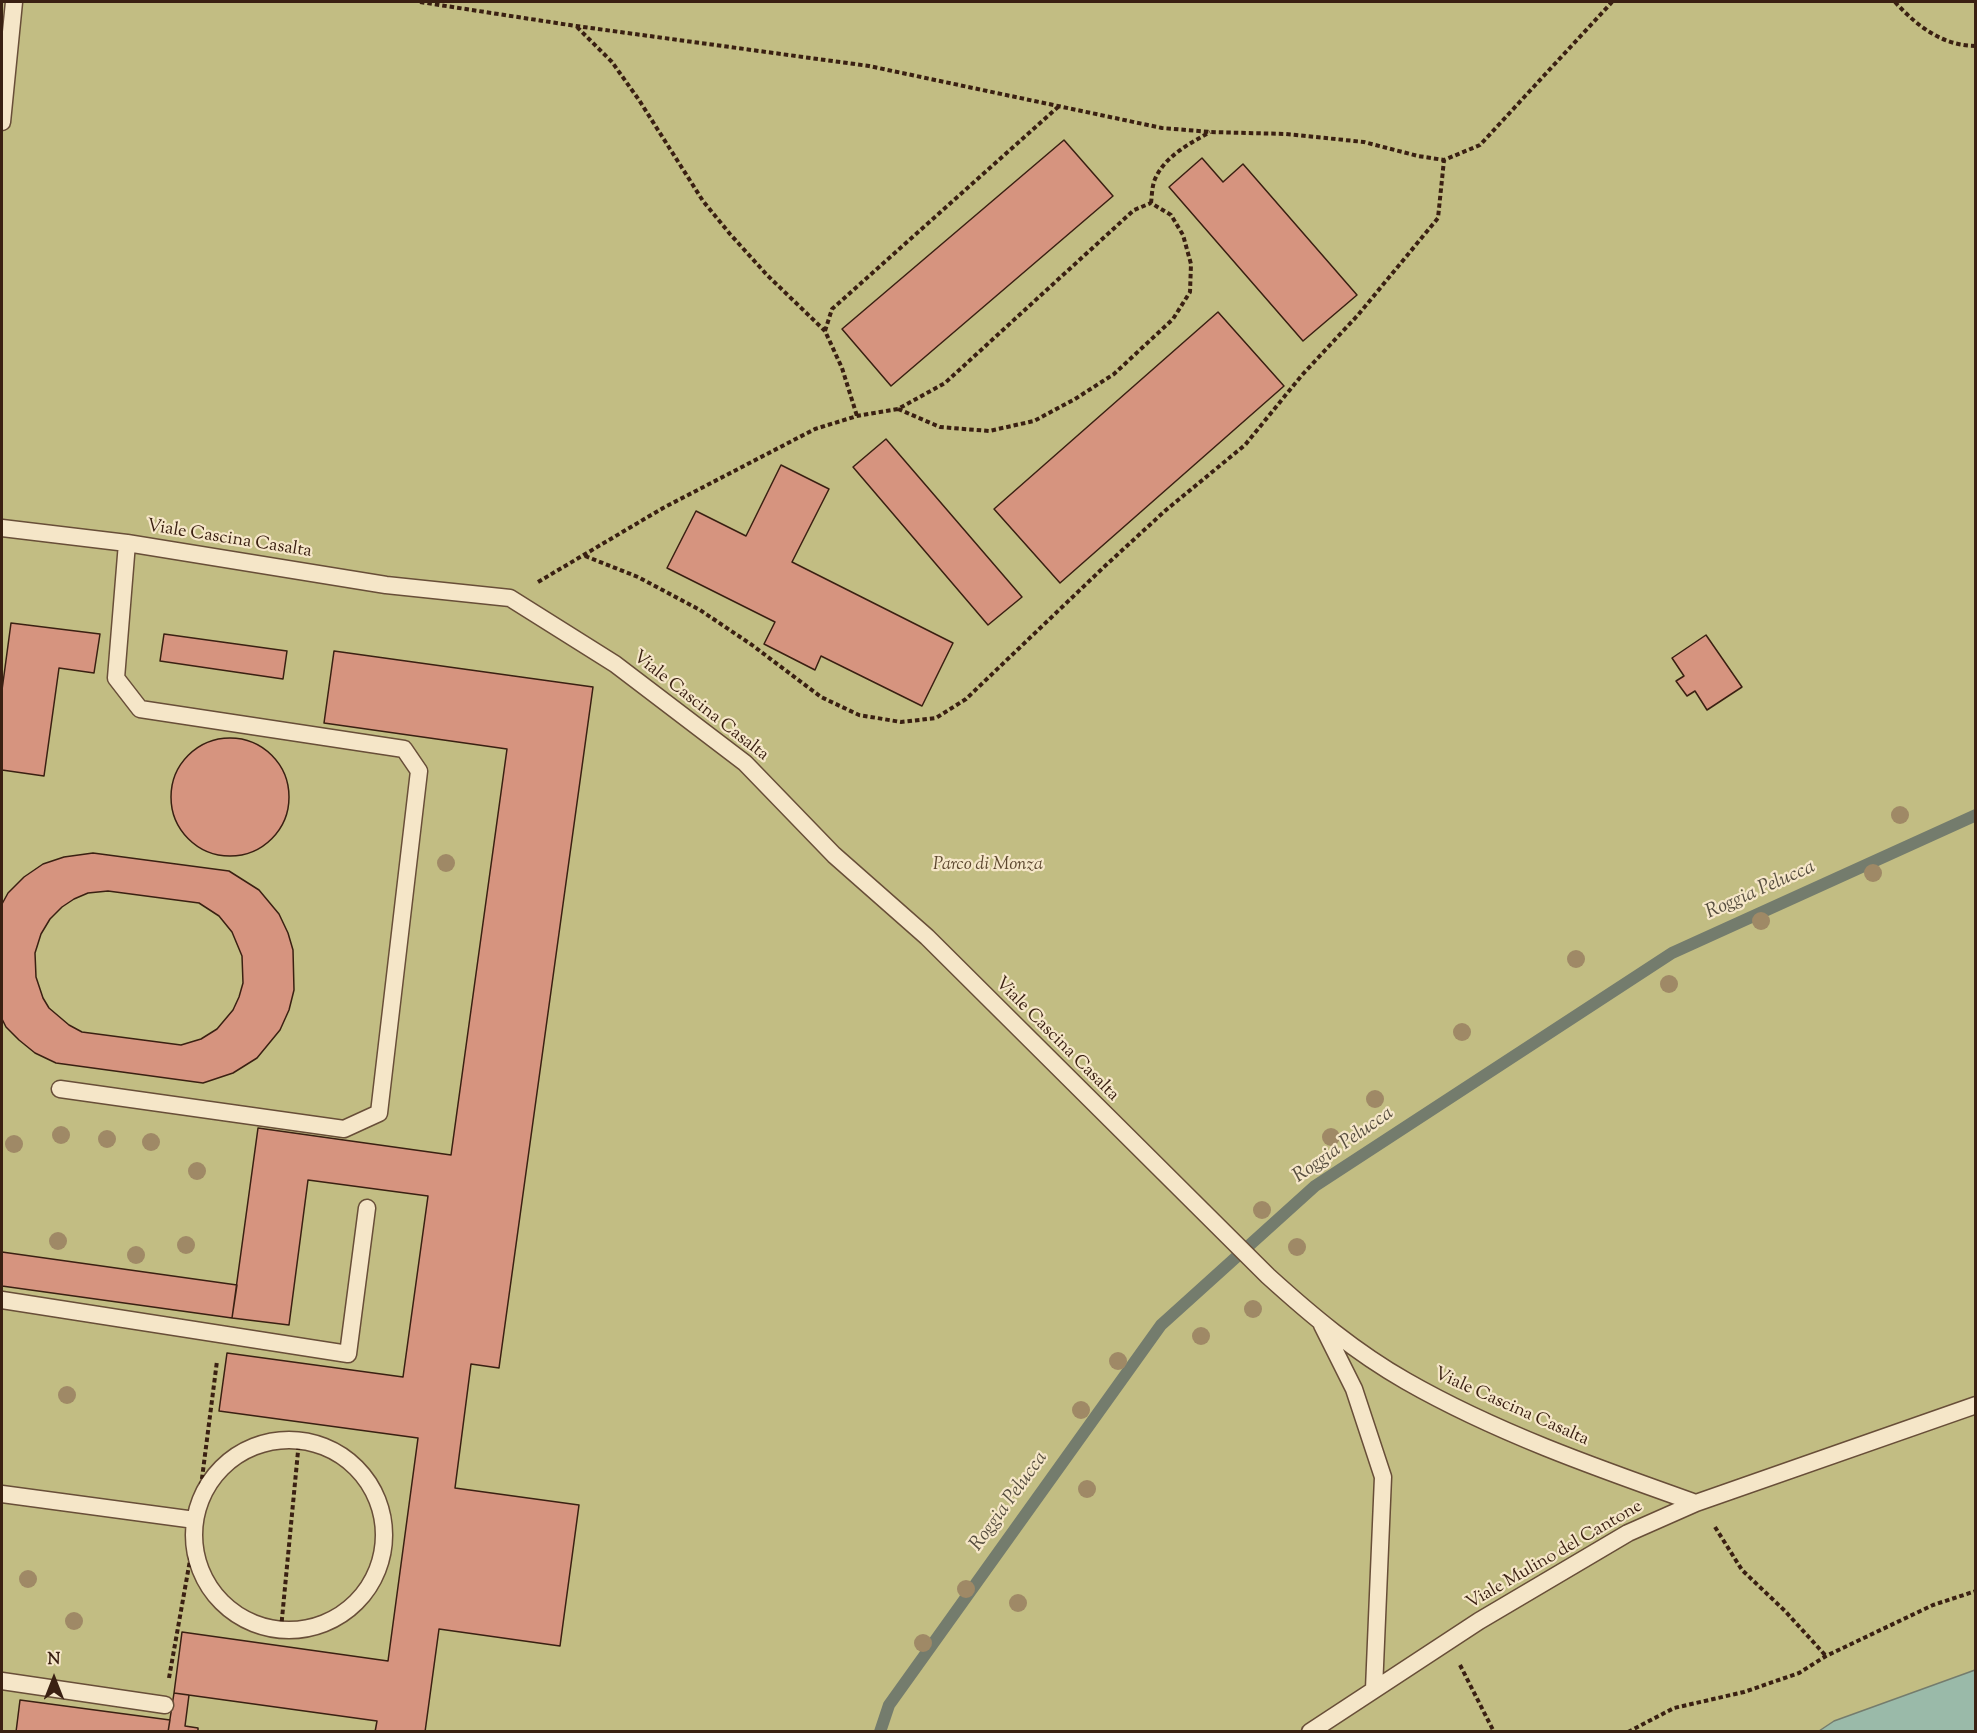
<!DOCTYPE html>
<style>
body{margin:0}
#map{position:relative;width:1977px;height:1733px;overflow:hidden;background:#f0d9aa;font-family:"Sorts Mill Goudy",serif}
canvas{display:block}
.frame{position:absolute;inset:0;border:3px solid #3a2012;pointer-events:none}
.north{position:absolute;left:24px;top:1649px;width:60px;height:60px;-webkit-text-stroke:4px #f5e6c8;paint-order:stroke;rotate:0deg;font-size:16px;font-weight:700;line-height:24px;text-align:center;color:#3a2012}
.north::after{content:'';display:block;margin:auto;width:21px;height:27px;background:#3a2012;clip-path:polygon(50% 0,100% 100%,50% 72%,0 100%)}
</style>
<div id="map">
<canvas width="1977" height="1733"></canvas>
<div class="frame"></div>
<div class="north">N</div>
</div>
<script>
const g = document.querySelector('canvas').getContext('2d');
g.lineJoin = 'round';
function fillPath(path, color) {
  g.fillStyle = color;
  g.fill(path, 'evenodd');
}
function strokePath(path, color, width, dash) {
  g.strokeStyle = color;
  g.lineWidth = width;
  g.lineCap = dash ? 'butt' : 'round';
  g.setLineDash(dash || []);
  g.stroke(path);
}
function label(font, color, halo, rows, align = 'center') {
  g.font = font + ' "Sorts Mill Goudy",serif';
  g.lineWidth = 4.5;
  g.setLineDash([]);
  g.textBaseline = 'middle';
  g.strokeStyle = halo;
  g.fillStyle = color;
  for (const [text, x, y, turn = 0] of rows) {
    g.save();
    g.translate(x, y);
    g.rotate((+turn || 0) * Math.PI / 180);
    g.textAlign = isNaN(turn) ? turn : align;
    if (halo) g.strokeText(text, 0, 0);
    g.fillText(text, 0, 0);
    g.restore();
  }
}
fillPath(new Path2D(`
 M 2,2 L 1975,2 L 1975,1731 L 2,1732 Z`), '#c2bd83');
const water = new Path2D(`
 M 1975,1670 L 1975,1731 L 1819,1731 L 1834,1721 Z`);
fillPath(water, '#9abaa9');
strokePath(water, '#747c6d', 1.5);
strokePath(new Path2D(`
 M 880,1732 L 889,1705 L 1161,1325 L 1315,1186 L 1672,953 L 1976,815`), '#747c6d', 12);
const building = new Path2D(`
 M 1064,140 L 1113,196 L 891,386 L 842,329 Z
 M 1202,158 L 1223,182 L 1243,164 L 1357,295 L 1303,341 L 1169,187 Z
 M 1218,312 L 1284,386 L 1060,583 L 994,509 Z
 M 886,439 L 1022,597 L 988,625 L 853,467 Z
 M 781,465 L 829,489 L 792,562 L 953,643 L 922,706 L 821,656 L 815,670 L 764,644 L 775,622 L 667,568 L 696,511 L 746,536 Z
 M 11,623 L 100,634 L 94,673 L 59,668 L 44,776 L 2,770 L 2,690 Z
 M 164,634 L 287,651 L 283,679 L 160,661 Z
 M 1706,635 L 1742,687 L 1707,710 L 1695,691 L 1687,696 L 1676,681 L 1684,676 L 1672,658 Z
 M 334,651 L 593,687 L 499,1368 L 471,1364 L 455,1488 L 579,1505 L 560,1646 L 439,1629 L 425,1732 L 375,1732 L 377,1721 L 174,1693 L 182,1632 L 388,1661 L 418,1438 L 219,1411 L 227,1353 L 403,1377 L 428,1196 L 308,1180 L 289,1325 L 232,1318 L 258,1128 L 451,1155 L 507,749 L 324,723 Z
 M171 797a59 59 0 1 1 118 0a59 59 0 1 1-118 0Z
 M 93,853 L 229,871 L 259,890 L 279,914 L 288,933 L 293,950 L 294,990 L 289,1010 L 280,1030 L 257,1058 L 233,1073 L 203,1083 L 56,1063 L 35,1053 L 19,1040 L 6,1027 L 2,1019 L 2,904 L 8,893 L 24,877 L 43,864 L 64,857 ZM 108,891 L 199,903 L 219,916 L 232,932 L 242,956 L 243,983 L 239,997 L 233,1010 L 217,1029 L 201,1039 L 181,1045 L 82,1032 L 69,1025 L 49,1008 L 43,998 L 36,977 L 35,953 L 41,934 L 50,919 L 62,907 L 74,899 L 88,893 Z
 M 2,1252 L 237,1285 L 232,1318 L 2,1286 Z
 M 174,1693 L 189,1695 L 185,1726 L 198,1728 L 198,1732 L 168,1732 Z
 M 20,1700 L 170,1720 L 168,1732 L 16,1732 Z`);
fillPath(building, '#d6947f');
strokePath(building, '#3a2012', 1.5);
const service = new Path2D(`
 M 2,122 L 14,2
 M 2,528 L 127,543 L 386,585 L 510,598 L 615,664 L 745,763 L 834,855 L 927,937 L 1268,1276 C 1311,1315 1355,1352 1406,1381 C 1497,1433 1597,1468 1696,1503
 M 60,1089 L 344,1129 L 379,1113 L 419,771 L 404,749 L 140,709 L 116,678 L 127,543
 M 2,1300 L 348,1354 L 367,1208
 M 1322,1325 L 1354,1389 L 1383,1477 L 1374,1689
 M194 1535a95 95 0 1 1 190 0a95 95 0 1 1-190 0Z
 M 2,1494 L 195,1520
 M 2,1681 L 165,1705
 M 1310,1732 L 1479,1621 L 1628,1533 L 1696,1503 L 1976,1405`);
strokePath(service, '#684e38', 19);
strokePath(new Path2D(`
 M 420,2 L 576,26 L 869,66 L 1162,128 L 1210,132 L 1286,134 L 1364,142 L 1418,156 L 1444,160 L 1480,145 L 1612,2
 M 1895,2 C 1916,25 1942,46 1976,46
 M 577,27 L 612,62 L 639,100 L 703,201 L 730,234 L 767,275 L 825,331 L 842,368 L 857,416
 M 1151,203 C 1152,195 1152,186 1155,179 C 1165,156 1189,144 1210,132
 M 825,331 L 832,309 L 1059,106
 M 898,409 L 940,427 L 989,431 L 1034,421 L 1075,399 L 1114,374 L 1173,319 L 1190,292 L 1191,264 L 1183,235 L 1171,215 L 1151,203
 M 585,556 L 638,577 L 700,610 L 752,645 L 821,697 L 859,715 L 901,722 L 936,718 L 966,699 L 1105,566 L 1166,510 L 1245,445 L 1302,375 L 1358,315 L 1438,218 L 1444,160
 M 538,582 L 663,508 L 815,429 L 857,416 L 898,409 L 945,383 L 1134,210 L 1151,203
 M 200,1494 L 217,1361
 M 1715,1527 L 1742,1570 L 1785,1611 L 1826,1656
 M 281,1629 L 299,1441
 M 1460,1665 L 1494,1732
 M 169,1678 L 192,1549
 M 1628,1732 L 1674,1708 L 1744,1692 L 1799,1673 L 1826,1656 L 1933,1605 L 1976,1591`), '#3a2012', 4, [4.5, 3]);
strokePath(service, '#f5e6c8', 16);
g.fillStyle = '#9f8966';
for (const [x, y] of [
 [1900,815],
 [446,863],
 [1873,873],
 [1761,921],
 [1576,959],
 [1669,984],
 [1462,1032],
 [1375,1099],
 [61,1135],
 [1331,1137],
 [107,1139],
 [151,1142],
 [14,1144],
 [197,1171],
 [1262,1210],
 [58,1241],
 [186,1245],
 [1297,1247],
 [136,1255],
 [1253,1309],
 [1201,1336],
 [1118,1361],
 [67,1395],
 [1081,1410],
 [1087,1489],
 [28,1579],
 [966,1589],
 [1018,1603],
 [74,1621],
 [923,1643]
]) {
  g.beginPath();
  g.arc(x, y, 9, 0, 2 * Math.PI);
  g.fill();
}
label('18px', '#3a2012', '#f5e6c8', [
 ["Viale Cascina Casalta",229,540,9],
 ["Viale Cascina Casalta",700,707,38],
 ["Viale Cascina Casalta",1056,1040,45],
 ["Viale Cascina Casalta",1511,1408,24],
 ["Viale Mulino del Cantone",1555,1556,-30]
]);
label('italic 18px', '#5c472e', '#f5e6c8', [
 ["Parco di Monza",988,866]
]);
label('italic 20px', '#574e3f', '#f5e6c8', [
 ["Roggia Pelucca",1761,891,-24],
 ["Roggia Pelucca",1344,1146,-35],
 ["Roggia Pelucca",1010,1502,-54]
]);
</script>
